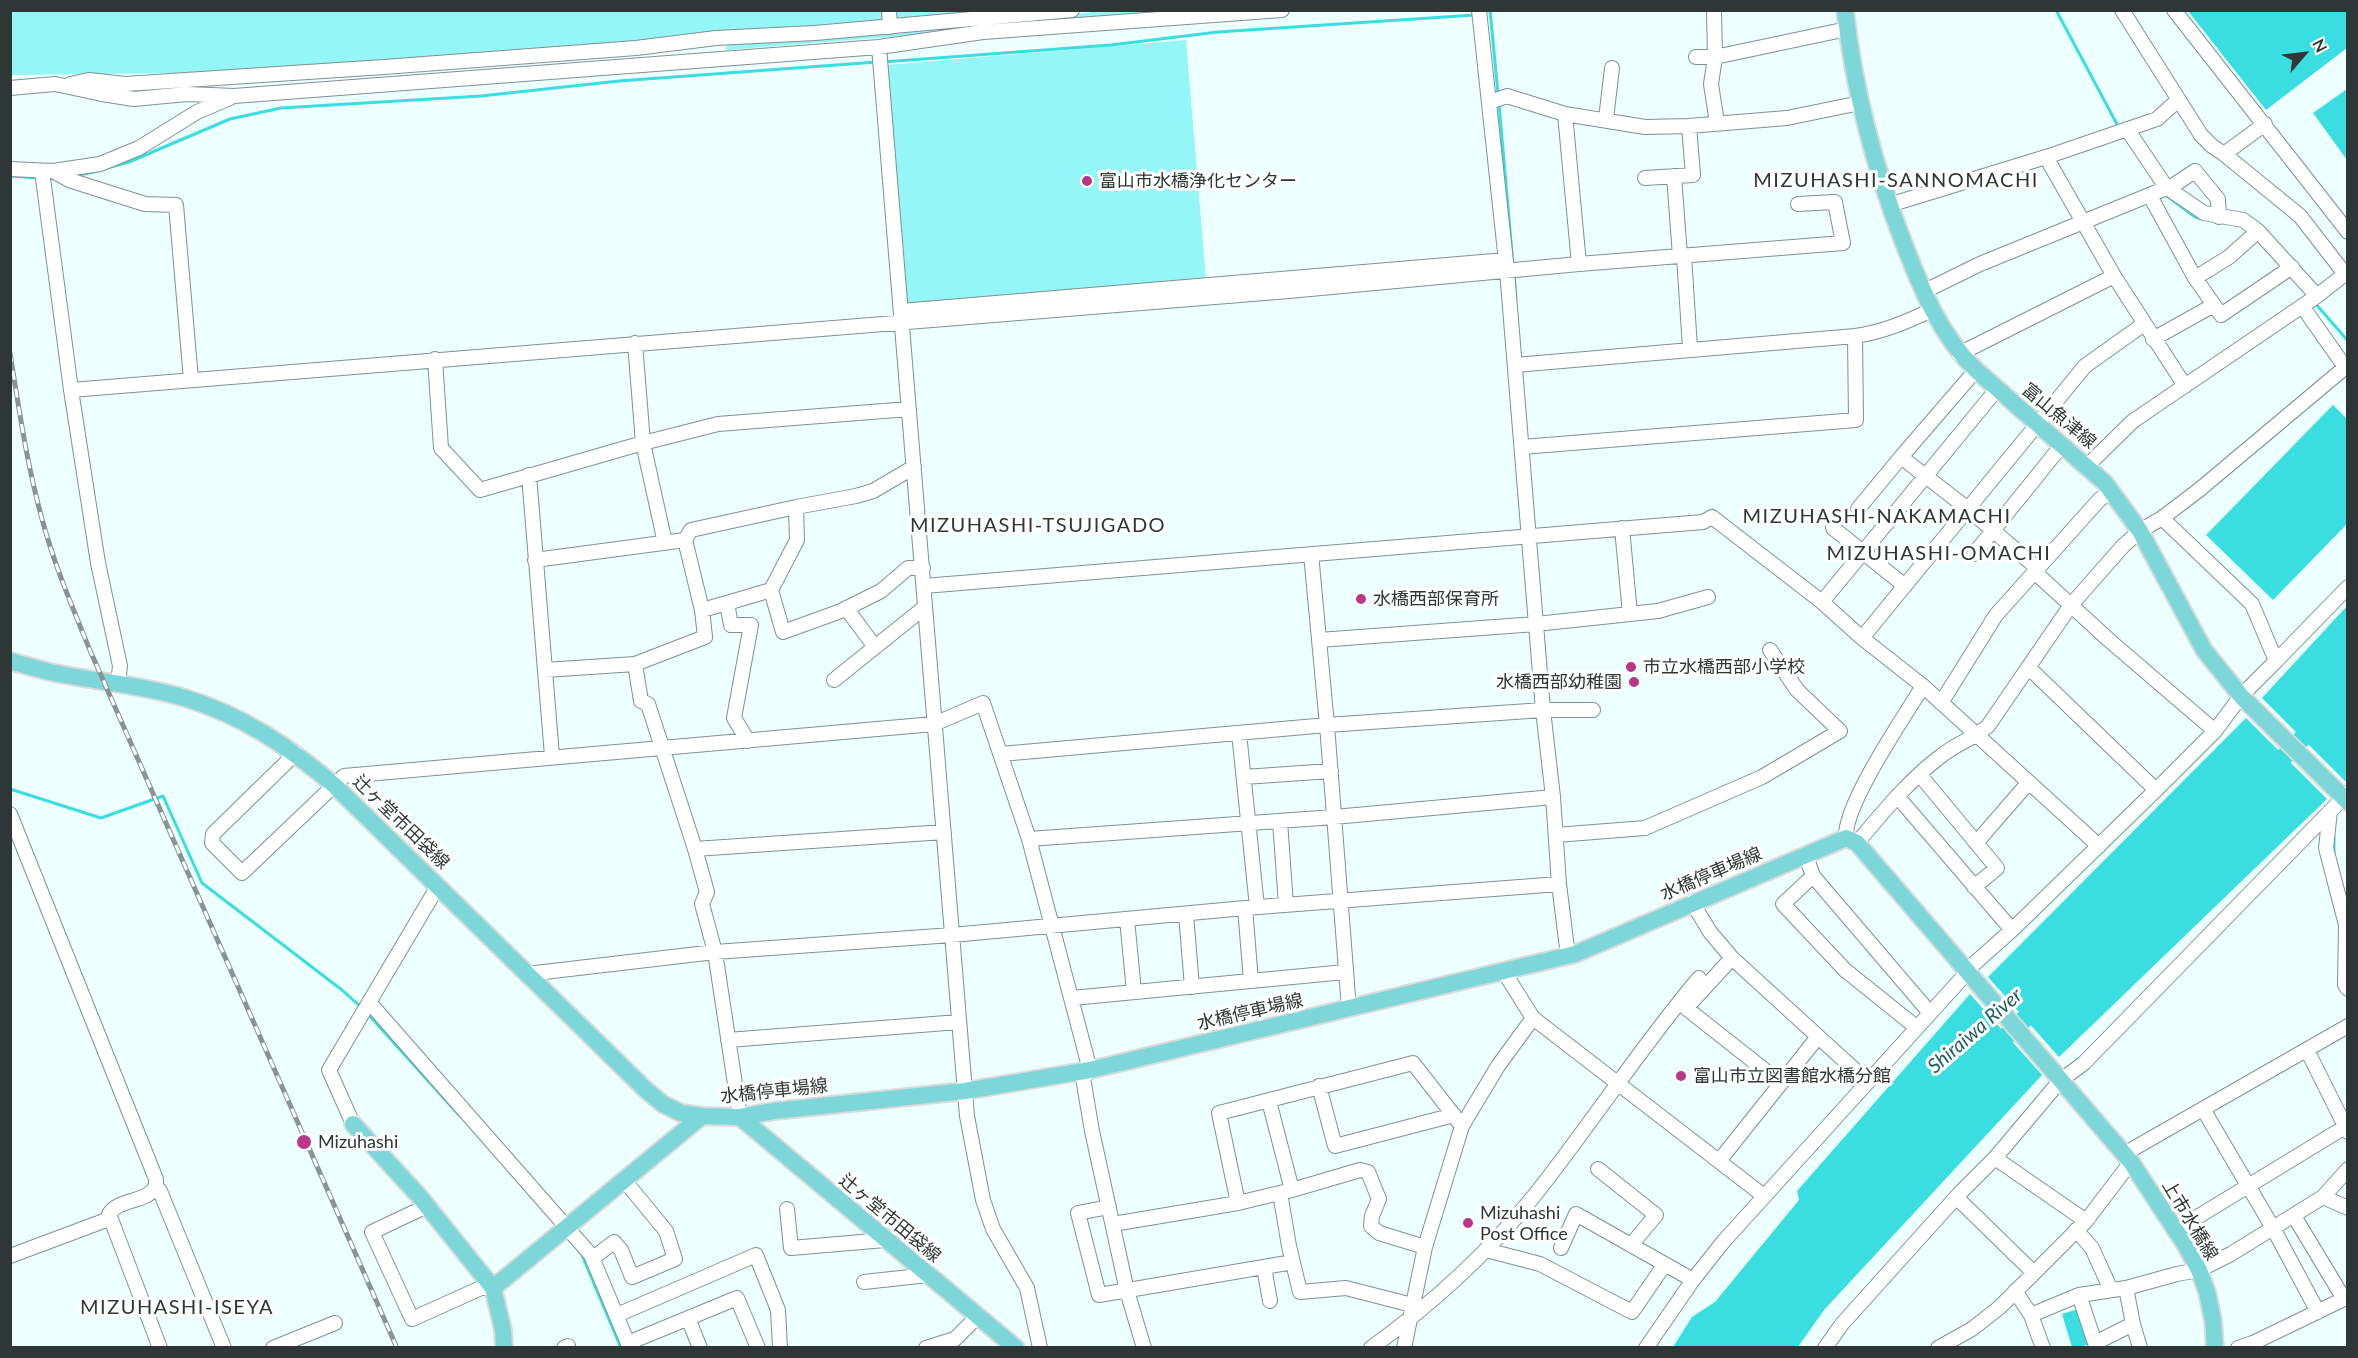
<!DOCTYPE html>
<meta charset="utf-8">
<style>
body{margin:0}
#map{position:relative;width:2358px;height:1358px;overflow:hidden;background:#eff;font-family:Lato,sans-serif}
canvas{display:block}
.frame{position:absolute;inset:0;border:12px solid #2e3636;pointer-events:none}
.north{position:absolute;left:2274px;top:24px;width:60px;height:60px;-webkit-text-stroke:4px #fff;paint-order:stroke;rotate:62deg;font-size:16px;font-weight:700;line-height:24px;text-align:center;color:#2e3636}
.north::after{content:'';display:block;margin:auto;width:21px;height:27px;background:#2e3636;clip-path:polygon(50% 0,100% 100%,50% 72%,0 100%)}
</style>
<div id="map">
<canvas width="2358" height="1358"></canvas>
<div class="frame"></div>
<div class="north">N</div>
</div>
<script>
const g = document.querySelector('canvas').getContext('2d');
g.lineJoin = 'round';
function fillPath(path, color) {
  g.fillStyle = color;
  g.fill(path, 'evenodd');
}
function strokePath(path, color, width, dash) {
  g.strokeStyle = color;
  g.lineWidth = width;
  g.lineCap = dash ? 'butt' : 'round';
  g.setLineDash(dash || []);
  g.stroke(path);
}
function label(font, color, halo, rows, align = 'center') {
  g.font = font + ' Lato,"Noto Sans JP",sans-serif';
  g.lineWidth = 6;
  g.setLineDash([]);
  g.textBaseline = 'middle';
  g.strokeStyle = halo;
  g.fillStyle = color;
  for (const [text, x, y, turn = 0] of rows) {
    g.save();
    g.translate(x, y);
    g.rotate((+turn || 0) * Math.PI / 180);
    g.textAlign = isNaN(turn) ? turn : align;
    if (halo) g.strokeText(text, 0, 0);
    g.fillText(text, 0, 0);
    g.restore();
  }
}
fillPath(new Path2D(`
 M 884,10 L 885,21 L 595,47 L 314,66 L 184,73 L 11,75 L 11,11 Z
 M 895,11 L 984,11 L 895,22 Z
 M 1103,11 L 1211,11 L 726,50 L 727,43 L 997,22 Z
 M 1186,40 L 1206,279 L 906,303 L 887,65 Z`), '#94f6f7');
fillPath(new Path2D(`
 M 2188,11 L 2347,11 L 2347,48 L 2266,110 Z
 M 2347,89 L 2347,160 L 2313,113 Z
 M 2333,405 L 2347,419 L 2347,524 L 2273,600 L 2206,535 Z
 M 2347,606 L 2348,780 L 2346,782 L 2262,698 Z
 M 2246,718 L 2327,799 L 2059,1057 L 1988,977 Z
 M 1970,994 L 2042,1075 L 1824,1310 L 1798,1347 L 1673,1347 L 1692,1317 L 1715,1302 L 1799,1200 L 1797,1191 Z
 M 2078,1309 L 2090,1345 L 2072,1347 L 2062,1314 Z`), '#3bdee0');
strokePath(new Path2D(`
 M 1490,10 L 1498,94
 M 2056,10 L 2119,128
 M 883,62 L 1111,45 L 1218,32 L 1475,15
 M 1499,104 L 1513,265
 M 107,168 L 129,162 L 230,119 L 281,108 L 481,96 L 619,81 L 877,62
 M 10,176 L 39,178
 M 75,176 L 98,171
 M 2163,193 L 2195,217 L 2202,219
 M 1514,274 L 1516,298
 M 2315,303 L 2348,341
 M 10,789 L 101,818 L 163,796 L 202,883 L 342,990 L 362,1008
 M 2334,837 L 2334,854
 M 367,1013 L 459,1115
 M 582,1255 L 621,1348`), '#3bdee0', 3);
strokePath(new Path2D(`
 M 2268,773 L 2348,692
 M 1990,1052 L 2042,1002`), '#3bdee0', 18);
const minor = new Path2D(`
 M 889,10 L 890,27
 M 1479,10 L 1507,271 L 1543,710 L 1553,797 L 1559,884 L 1568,956
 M 1714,10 L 1715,57 L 1711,84 L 1717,123
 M 2122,10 L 2201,135 L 2212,146 L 2224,154 L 2265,124
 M 2174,10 L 2348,232
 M 879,47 L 967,1116 L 983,1200 L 993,1229 L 1027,1288 L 1040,1348
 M 1696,57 L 1715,57 L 1847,29
 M 70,84 L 89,80 L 125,84 L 384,67 L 636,48 L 716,38 L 815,33 L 1072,10
 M 10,88 L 55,84 L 102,94 L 134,99 L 187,94 L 234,96 L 879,47 L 983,32 L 1282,10
 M 1490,102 L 1507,96 L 1565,114 L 1645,127 L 1689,126 L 1787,118 L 1860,103
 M 1565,114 L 1579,264
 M 1606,119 L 1612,68
 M 2224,154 L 2300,216 L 2345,274 L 2317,296
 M 2046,157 L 2114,276 L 2185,386
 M 10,169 L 53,171 L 100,164 L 139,148 L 197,112 L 230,98
 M 42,171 L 71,390 L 98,563 L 120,666 L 118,683
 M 53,171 L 69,180 L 145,204 L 176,205 L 191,380
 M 1674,176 L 1680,256
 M 1645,178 L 1693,175 L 1689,126
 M 2150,196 L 2195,278 L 2221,315 L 2292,267
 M 1889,205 L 2046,157 L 2157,119 L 2178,100
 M 1684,256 L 1690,348
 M 2195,278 L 2229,257 L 2258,231
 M 1923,292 L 1980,264 L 2174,185 L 2195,171 L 2218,199 L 2219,217
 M 2302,306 L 2345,367
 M 901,311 L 1506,260
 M 2153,339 L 2214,305
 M 635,343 L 643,443 L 665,543
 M 1959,354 L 2114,276
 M 435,359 L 441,448 L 480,490 L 643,443 L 718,424 L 909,409
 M 1515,365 L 1855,336 C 1883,332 1906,322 1932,310
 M 1976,370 L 1901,457 L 1968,509 L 2037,568 L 2039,576 L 2110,641 L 2215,731
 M 71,390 L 1289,291 L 1579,264 L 1843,243 L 1835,202 L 1798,204
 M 1522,447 L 1856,420 L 1855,336
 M 2087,466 L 2133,421 L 2317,296 L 2258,231 L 2243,220 L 2204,213 L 2166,187 L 2127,129
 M 529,475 L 552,756
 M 1858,509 L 1901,457
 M 1622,528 L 1630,614 L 1658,611 L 1708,597
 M 1833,528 L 1905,586
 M 685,540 L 702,610 L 727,603
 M 1311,554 L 1327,725 L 1349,1009
 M 1974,554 L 2062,445
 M 535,560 L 685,540 L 691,530 L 796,507 L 856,496 L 873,491 L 914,467
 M 924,586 L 1703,522 L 1712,517 L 1822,602 L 1862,638 L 1923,686 L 2099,846
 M 771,590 L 783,632 L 841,611 L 881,591 L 908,568 L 923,568
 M 1822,602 L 1997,389
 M 846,608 L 875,647
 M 702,610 L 705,637 L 635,664 L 641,701 L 648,704 L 695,849 L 707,892 L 702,904 L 715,952 L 740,1117
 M 1862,638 L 2085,366 L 2144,324
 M 1319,640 L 1536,624 L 1630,614
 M 2276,661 L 2348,587
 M 2028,667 L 2156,790
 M 545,670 L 635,664
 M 834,680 L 925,607
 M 1941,703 L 1996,615 L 2100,499 L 2111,492
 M 1239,733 L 1257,907
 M 748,741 L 734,718 L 751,625 L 731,625 L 727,603 L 771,590 L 797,540 L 796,507
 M 296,753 L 213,834 L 212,843 L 242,873 L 344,776 L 934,724 L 983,703 L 1029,839 L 1090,1070 L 1083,1078 L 1092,1131 L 1127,1291 L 1144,1348
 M 1001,754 L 1327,725 L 1543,710 L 1593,710
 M 1920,775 L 1997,868 L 1974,887
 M 1244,777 L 1331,771
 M 1897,796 L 2012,930
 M 2330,811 L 2326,848 L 2346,925 L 2345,985 L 2348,989
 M 10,814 L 156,1179 L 156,1186 L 160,1191 L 224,1348
 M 1280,821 L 1286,905
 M 1556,835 L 1645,828 L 1762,777 L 1840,731 L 1797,690 L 1770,650
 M 1846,838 C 1843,806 1904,717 1923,686
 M 1029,839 L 1334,817 L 1553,797
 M 1857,843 C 1883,812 1909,780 1941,756 C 1956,744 1974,738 1988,726 L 2071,605 L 2123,546 L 2140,531 L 2162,518 L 2199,490 L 2348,365
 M 1976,843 L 2029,782
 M 695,849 L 944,832
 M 1806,856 L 1813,876 L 1783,904 L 1845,970 L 1916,1027
 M 1813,876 L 1930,1013
 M 1692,902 L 1710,932 L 1732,958 L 1868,1082
 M 1245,908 L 1251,981
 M 1186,914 L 1192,987
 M 1127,919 L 1134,992
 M 1732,958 L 1686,1008 L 1781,1083
 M 1504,972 L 1533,1018 L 1764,1196
 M 527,974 L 715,952 L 952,935 L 1245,908 L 1559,884
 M 1072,998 L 1345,972
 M 369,1002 L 591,1255 L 630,1348
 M 728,1040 L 959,1022
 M 2307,1050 L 2348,1132
 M 1319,1086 L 1335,1146 L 1454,1115
 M 2203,1109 L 2273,1228 L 2318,1312
 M 353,1124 L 329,1070 L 438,886
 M 2124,1154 L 2348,1026
 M 1995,1158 L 2086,1221
 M 1719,1161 L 1817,1038
 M 1598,1169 L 1656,1215 L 1631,1245
 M 156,1186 C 148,1203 119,1198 109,1214 L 160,1348
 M 1292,1190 L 1360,1170 L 1368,1172 L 1379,1199 L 1372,1216 L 1371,1226 L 1379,1233 L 1425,1247
 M 1280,1193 L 1289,1246 L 1300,1292 L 1346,1288 L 1412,1305
 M 1956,1197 L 2034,1273
 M 2323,1197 L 2348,1208
 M 1238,1203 L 1219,1113 L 1413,1063 L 1462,1126
 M 427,1206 L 372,1232 L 412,1319 L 481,1288 L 493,1288
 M 1109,1207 L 1078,1213 L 1099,1295 L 1293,1262
 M 787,1209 L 791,1248 L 885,1240
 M 2294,1216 L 2344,1299
 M 1113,1224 L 1238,1203 L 1292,1190 L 1269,1101
 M 2076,1230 L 2092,1248 L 2111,1290
 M 2176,1230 L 2345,1127
 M 1561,1248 L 1576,1214 L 1693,1280
 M 1486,1250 L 1540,1264 L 1632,1312 L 1665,1264
 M 10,1256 L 109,1219
 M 593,1258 L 614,1242 L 621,1250 L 632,1277 L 675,1259 L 666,1231 L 624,1180
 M 1264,1267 L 1270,1301
 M 864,1282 L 928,1275
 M 2126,1288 L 2133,1324
 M 2015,1291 L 2031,1315 L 2079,1295 L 2126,1288 L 2177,1274 L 2199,1270 L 2231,1254 L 2323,1197 L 2348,1169
 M 2079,1295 L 2095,1343 L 2133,1324 L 2140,1348
 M 617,1315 L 756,1255 L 778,1310 L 780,1348
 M 2031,1315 L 2043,1348
 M 688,1318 L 700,1348
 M 628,1343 L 737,1298 L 758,1348
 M 273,1348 L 335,1323
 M 564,1348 L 568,1346
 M 926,1348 L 955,1339 L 978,1316
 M 1371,1348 C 1432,1304 1487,1254 1534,1196 C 1591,1124 1640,1048 1699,978
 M 1404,1348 L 1425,1247 L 1462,1126 L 1498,1066 L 1533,1018
 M 1646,1348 L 1693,1280 L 1723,1242 L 1963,977 L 1966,971 L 2012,930 L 2156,790 L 2215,731 L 2241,696 L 2276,661 L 2252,604 L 2162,518
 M 1825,1348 L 1842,1324 L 1959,1194 L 1995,1158 L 2060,1081 L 2084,1063 L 2348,793
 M 1938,1348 L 1972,1329 L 2000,1307 L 2086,1221 L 2131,1162
 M 2238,1348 L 2253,1343 L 2348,1297`);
const major = new Path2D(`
 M 1845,10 C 1854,91 1875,169 1904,244 C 1922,290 1940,335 1976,370 L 2105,483 L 2140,531 L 2204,650 L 2241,696 L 2348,802
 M 10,661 C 25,665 40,670 55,673 C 98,682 142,685 185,698 C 242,715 289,747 334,785 L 646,1090 L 663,1104 L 681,1113 L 702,1116 L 740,1117 L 774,1111 L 965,1091 L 1090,1070 L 1575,954 L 1846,838 L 1857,843 L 2131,1162 L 2186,1246 L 2199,1270 L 2207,1292 L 2213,1320 L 2215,1348
 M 740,1117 L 1016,1348
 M 353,1124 L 419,1196 L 493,1288 L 503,1330 L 504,1348
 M 493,1288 L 702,1116`);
strokePath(minor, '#7e9191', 16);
strokePath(major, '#d9dbdb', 20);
strokePath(minor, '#fff', 14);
strokePath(major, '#7dd7d9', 16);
const rail = new Path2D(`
 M 10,353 C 19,409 27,465 42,519 C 54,564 72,606 89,648 L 397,1348`);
strokePath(rail, '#889494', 5);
strokePath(rail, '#fff', 3, [9]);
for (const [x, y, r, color] of [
 [1087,181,6,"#b63887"],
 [1361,599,6,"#b63887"],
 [1631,667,6,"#b63887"],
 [1634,682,6,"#b63887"],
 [1681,1076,6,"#b63887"],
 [304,1142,8,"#b63887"],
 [1468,1223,6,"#b63887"]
]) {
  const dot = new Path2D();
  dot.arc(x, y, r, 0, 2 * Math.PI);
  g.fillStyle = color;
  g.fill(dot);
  strokePath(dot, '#fff', 2);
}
label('18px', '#2e3636', '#fff', [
 ["富山市水橋浄化センター",1099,181],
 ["水橋西部保育所",1373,599],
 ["市立水橋西部小学校",1643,667],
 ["水橋西部幼稚園",1622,682,"right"],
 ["富山市立図書館水橋分館",1693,1076],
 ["Mizuhashi",318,1142],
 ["Mizuhashi",1480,1213],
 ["Post Office",1480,1234]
], 'left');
label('18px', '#2e3636', '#fff', [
 ["富山魚津線",2059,416,40],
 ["辻ヶ堂市田袋線",401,822,44],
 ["水橋停車場線",1711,874,-23],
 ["水橋停車場線",1250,1012,-13],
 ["水橋停車場線",774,1091,-6],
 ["辻ヶ堂市田袋線",890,1218,40],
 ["上市水橋線",2190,1220,59]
]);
g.letterSpacing = '1.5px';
label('20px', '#2e3636', '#fff', [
 ["MIZUHASHI-SANNOMACHI",1896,181],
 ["MIZUHASHI-NAKAMACHI",1877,517],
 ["MIZUHASHI-TSUJIGADO",1038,526],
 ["MIZUHASHI-OMACHI",1939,554],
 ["MIZUHASHI-ISEYA",177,1308]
]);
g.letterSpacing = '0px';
label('italic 20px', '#1e5e5e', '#fff', [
 ["Shiraiwa River",1975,1031,-41]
]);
</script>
